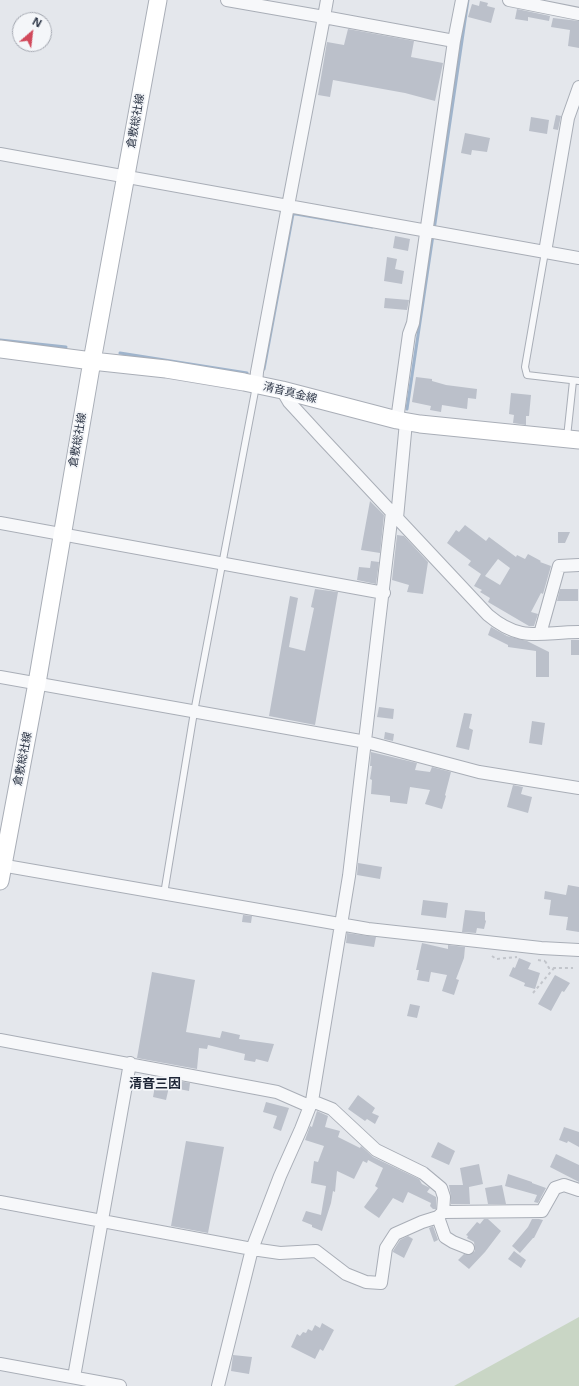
<!DOCTYPE html>
<meta charset="utf-8">
<style>
body{margin:0}
#map{position:relative;width:579px;height:1386px;overflow:hidden;background:#e4e7ec;font-family:"Open Sans",sans-serif}
canvas{display:block}
.north{position:absolute;left:12px;top:12px;width:40px;height:40px;box-sizing:border-box;background:#f4f6f9;border:1px solid #a4a8b1;border-radius:50%;rotate:28deg;font-size:11px;font-weight:700;line-height:16px;text-align:center;color:#2b3445}
.north::after{content:'';display:block;margin:auto;width:14px;height:18px;background:#d1495b;clip-path:polygon(50% 0,100% 100%,50% 72%,0 100%)}
</style>
<div id="map">
<canvas width="579" height="1386"></canvas>
<div class="north">N</div>
</div>
<script>
const g = document.querySelector('canvas').getContext('2d');
g.lineJoin = 'round';
function fillPath(path, color) {
  g.fillStyle = color;
  g.fill(path, 'evenodd');
}
function strokePath(path, color, width, dash) {
  g.strokeStyle = color;
  g.lineWidth = width;
  g.lineCap = dash ? 'butt' : 'round';
  g.setLineDash(dash || []);
  g.stroke(path);
}
function label(font, color, halo, rows, align = 'center') {
  g.font = font + ' "Open Sans","Noto Sans JP",sans-serif';
  g.lineWidth = 3.5;
  g.setLineDash([]);
  g.textBaseline = 'middle';
  g.strokeStyle = halo;
  g.fillStyle = color;
  for (const [text, x, y, turn = 0] of rows) {
    g.save();
    g.translate(x, y);
    g.rotate((+turn || 0) * Math.PI / 180);
    g.textAlign = isNaN(turn) ? turn : align;
    if (halo) g.strokeText(text, 0, 0);
    g.fillText(text, 0, 0);
    g.restore();
  }
}
fillPath(new Path2D(`
 M 579,1317 L 579,1386 L 454,1386 Z`), '#c9d6c5');
strokePath(new Path2D(`
 M 434,230 L 468,0
 M 0,340 L 66,347
 M 120,353 L 247,373
 M 264,369 L 293,214 L 296,214 L 372,227
 M 407,409 L 433,235`), '#9fb4cc', 3);
fillPath(new Path2D(`
 M 480,1 L 488,3 L 487,6 L 495,8 L 491,23 L 468,17 L 472,4 L 479,6 Z
 M 517,9 L 550,16 L 549,21 L 528,17 L 528,21 L 515,19 Z
 M 553,18 L 579,21 L 579,48 L 568,46 L 570,30 L 551,27 Z
 M 348,29 L 414,41 L 411,57 L 443,63 L 435,101 L 405,93 L 333,80 L 330,97 L 318,95 L 327,42 L 344,45 Z
 M 556,115 L 561,116 L 558,130 L 553,129 Z
 M 531,117 L 549,120 L 547,134 L 529,131 Z
 M 465,133 L 490,138 L 487,152 L 472,150 L 471,155 L 461,153 Z
 M 395,236 L 410,239 L 408,251 L 393,248 Z
 M 387,257 L 397,259 L 395,269 L 404,271 L 402,284 L 384,281 Z
 M 385,298 L 409,300 L 407,310 L 384,308 Z
 M 416,377 L 432,379 L 432,381 L 446,385 L 477,389 L 476,399 L 468,398 L 467,409 L 442,405 L 441,412 L 430,410 L 431,406 L 412,402 Z
 M 511,393 L 531,395 L 529,416 L 526,416 L 526,425 L 513,423 L 514,415 L 509,414 Z
 M 370,501 L 384,515 L 380,553 L 361,550 Z
 M 465,525 L 486,541 L 489,537 L 516,557 L 517,555 L 525,559 L 528,554 L 541,561 L 540,562 L 551,566 L 543,594 L 541,593 L 531,612 L 538,614 L 534,626 L 529,626 L 488,602 L 490,598 L 480,592 L 482,590 L 474,586 L 481,574 L 468,565 L 471,561 L 447,543 L 456,530 L 459,532 ZM 498,559 L 510,568 L 500,585 L 485,576 Z
 M 558,532 L 570,532 L 565,543 L 558,543 Z
 M 397,535 L 404,536 L 428,562 L 423,594 L 407,592 L 409,585 L 392,580 Z
 M 371,561 L 379,562 L 376,584 L 357,580 L 359,567 L 370,568 Z
 M 315,589 L 338,592 L 315,725 L 269,716 L 290,596 L 298,598 L 289,647 L 305,651 L 314,608 L 311,607 Z
 M 560,589 L 578,589 L 578,601 L 557,601 Z
 M 491,627 L 507,636 L 527,641 L 549,652 L 549,677 L 536,677 L 536,651 L 508,647 L 508,645 L 488,635 Z
 M 571,640 L 579,640 L 579,655 L 571,655 Z
 M 379,707 L 394,709 L 393,719 L 377,717 Z
 M 464,713 L 472,714 L 469,728 L 473,730 L 469,750 L 456,747 Z
 M 532,721 L 545,723 L 542,745 L 529,743 Z
 M 385,732 L 394,734 L 393,741 L 384,739 Z
 M 371,752 L 417,763 L 415,770 L 430,772 L 432,767 L 451,772 L 445,795 L 446,796 L 442,809 L 425,804 L 430,790 L 410,787 L 407,804 L 390,802 L 390,796 L 371,794 L 372,780 L 370,779 L 372,766 L 370,766 Z
 M 513,785 L 523,787 L 521,794 L 532,797 L 528,813 L 507,807 Z
 M 358,863 L 382,867 L 380,879 L 357,875 Z
 M 568,885 L 579,887 L 579,932 L 566,930 L 568,917 L 549,915 L 551,900 L 544,899 L 545,891 L 566,895 Z
 M 423,900 L 448,903 L 446,918 L 421,915 Z
 M 465,910 L 485,912 L 485,920 L 486,921 L 484,929 L 477,928 L 476,933 L 462,932 Z
 M 243,915 L 252,916 L 251,923 L 242,922 Z
 M 347,933 L 376,937 L 374,947 L 346,943 Z
 M 422,943 L 448,949 L 448,945 L 465,947 L 464,958 L 456,979 L 459,980 L 454,995 L 442,991 L 447,975 L 431,972 L 429,982 L 417,980 L 419,970 L 416,970 Z
 M 519,958 L 531,963 L 528,969 L 540,973 L 535,989 L 524,986 L 525,983 L 509,976 L 513,967 L 515,968 Z
 M 152,972 L 195,980 L 186,1032 L 220,1038 L 222,1031 L 240,1035 L 239,1039 L 274,1044 L 268,1062 L 256,1059 L 255,1062 L 244,1060 L 245,1054 L 208,1045 L 207,1049 L 199,1048 L 197,1069 L 137,1058 Z
 M 555,975 L 570,983 L 564,992 L 562,991 L 551,1011 L 538,1004 Z
 M 410,1004 L 420,1006 L 417,1018 L 407,1016 Z
 M 161,1078 L 190,1083 L 189,1091 L 169,1087 L 166,1100 L 153,1097 L 155,1086 L 159,1087 Z
 M 358,1095 L 375,1108 L 372,1113 L 379,1116 L 375,1124 L 367,1119 L 365,1121 L 348,1109 Z
 M 266,1102 L 289,1108 L 281,1131 L 273,1128 L 277,1116 L 263,1112 Z
 M 317,1111 L 328,1116 L 325,1127 L 340,1131 L 338,1137 L 360,1148 L 361,1146 L 373,1157 L 419,1179 L 422,1184 L 430,1188 L 427,1192 L 436,1197 L 436,1209 L 433,1209 L 430,1206 L 431,1203 L 408,1192 L 403,1203 L 393,1198 L 379,1218 L 366,1209 L 364,1207 L 378,1188 L 375,1186 L 383,1168 L 368,1160 L 367,1163 L 363,1161 L 354,1179 L 337,1171 L 335,1192 L 333,1191 L 331,1203 L 322,1231 L 312,1227 L 312,1225 L 302,1221 L 306,1211 L 321,1215 L 326,1186 L 311,1183 L 314,1161 L 318,1162 L 324,1146 L 305,1140 L 310,1126 L 312,1127 Z
 M 564,1127 L 579,1132 L 579,1147 L 568,1141 L 567,1143 L 559,1140 Z
 M 186,1141 L 224,1147 L 208,1233 L 171,1226 Z
 M 438,1142 L 455,1151 L 449,1165 L 431,1157 Z
 M 556,1154 L 579,1165 L 579,1182 L 550,1167 Z
 M 479,1164 L 483,1184 L 469,1187 L 470,1204 L 451,1204 L 451,1197 L 449,1185 L 463,1185 L 460,1168 Z
 M 508,1174 L 532,1182 L 532,1183 L 546,1188 L 538,1203 L 534,1202 L 537,1195 L 505,1186 Z
 M 502,1185 L 506,1204 L 488,1204 L 485,1188 Z
 M 484,1219 L 488,1219 L 501,1231 L 485,1252 L 469,1269 L 458,1260 L 464,1254 L 469,1255 L 475,1251 L 474,1242 L 467,1238 L 468,1236 L 466,1235 L 477,1222 L 480,1224 Z
 M 532,1219 L 539,1219 L 543,1220 L 534,1238 L 533,1238 L 520,1253 L 512,1246 L 528,1227 Z
 M 433,1226 L 438,1240 L 434,1242 L 429,1228 Z
 M 408,1236 L 413,1239 L 404,1258 L 393,1252 L 393,1251 L 400,1240 Z
 M 514,1251 L 526,1260 L 521,1268 L 508,1259 Z
 M 322,1323 L 334,1330 L 323,1351 L 320,1349 L 315,1359 L 291,1347 L 297,1334 L 300,1336 L 303,1332 L 306,1333 L 308,1329 L 312,1331 L 315,1325 L 320,1328 Z
 M 233,1355 L 252,1357 L 249,1374 L 231,1371 Z`), '#bbc0ca');
const service = new Path2D(`
 M 545,252 L 525,367 L 527,375 L 579,381
 M 567,437 L 573,381
 M 164,894 L 194,712 L 256,386`);
const minor = new Path2D(`
 M 327,0 L 324,17 L 454,41
 M 509,0 L 579,14
 M 0,154 L 288,206 L 324,17 L 227,0
 M 545,252 L 568,118 L 579,87
 M 256,384 L 257,372 L 288,206 L 579,258
 M 282,390 L 289,402 L 323,439 L 488,615 C 521,643 540,632 579,632
 M 397,420 L 409,334 L 413,323 L 454,41 L 462,0
 M 397,518 L 406,422
 M 0,523 L 384,593
 M 540,634 L 559,566 L 579,565
 M 0,677 L 366,742 L 479,772 L 579,788
 M 0,865 L 368,929 L 541,948 L 579,950
 M 0,1040 L 277,1092 L 309,1106
 M 0,1202 L 252,1249 L 280,1253 L 316,1251 L 346,1274 L 366,1282 L 381,1283 L 386,1248 L 395,1234 L 422,1222 L 438,1217 L 443,1212 L 444,1197 L 441,1188 L 423,1173 L 376,1150 L 332,1109 L 312,1101
 M 443,1212 L 542,1211 L 555,1188 L 564,1185 L 579,1190
 M 438,1217 L 445,1237 L 453,1242 L 468,1248
 M 0,1364 L 120,1386
 M 74,1377 L 130,1063
 M 218,1386 L 252,1249 L 280,1176 L 301,1129 L 312,1101 L 349,876 L 392,512`);
const secondary = new Path2D(`
 M 0,349 L 92,361 L 166,369 L 244,382 L 282,390 L 397,420 L 420,424 L 579,440
 M 0,881 L 37,683 L 92,361 L 158,0`);
strokePath(service, '#a9aeb7', 8);
strokePath(minor, '#a9aeb7', 14);
strokePath(secondary, '#a9aeb7', 19);
strokePath(new Path2D(`
 M 492,956 L 496,959 L 517,957
 M 538,960 L 545,961
 M 545,961 L 549,968 L 573,968
 M 533,993 L 554,968`), '#c2c5cb', 2, [3, 3]);
strokePath(service, '#f7f8fa', 6);
strokePath(minor, '#f7f8fa', 12);
strokePath(secondary, '#fff', 17);
label('11px', '#2b3445', '#f4f6f9', [
 ["倉敷総社線",136,121,-80],
 ["清音真金線",290,393,14],
 ["倉敷総社線",78,440,-80],
 ["倉敷総社線",23,759,-79]
]);
label('bold 13px', '#1d2536', '#f4f6f9', [
 ["清音三因",155,1084]
]);
</script>
